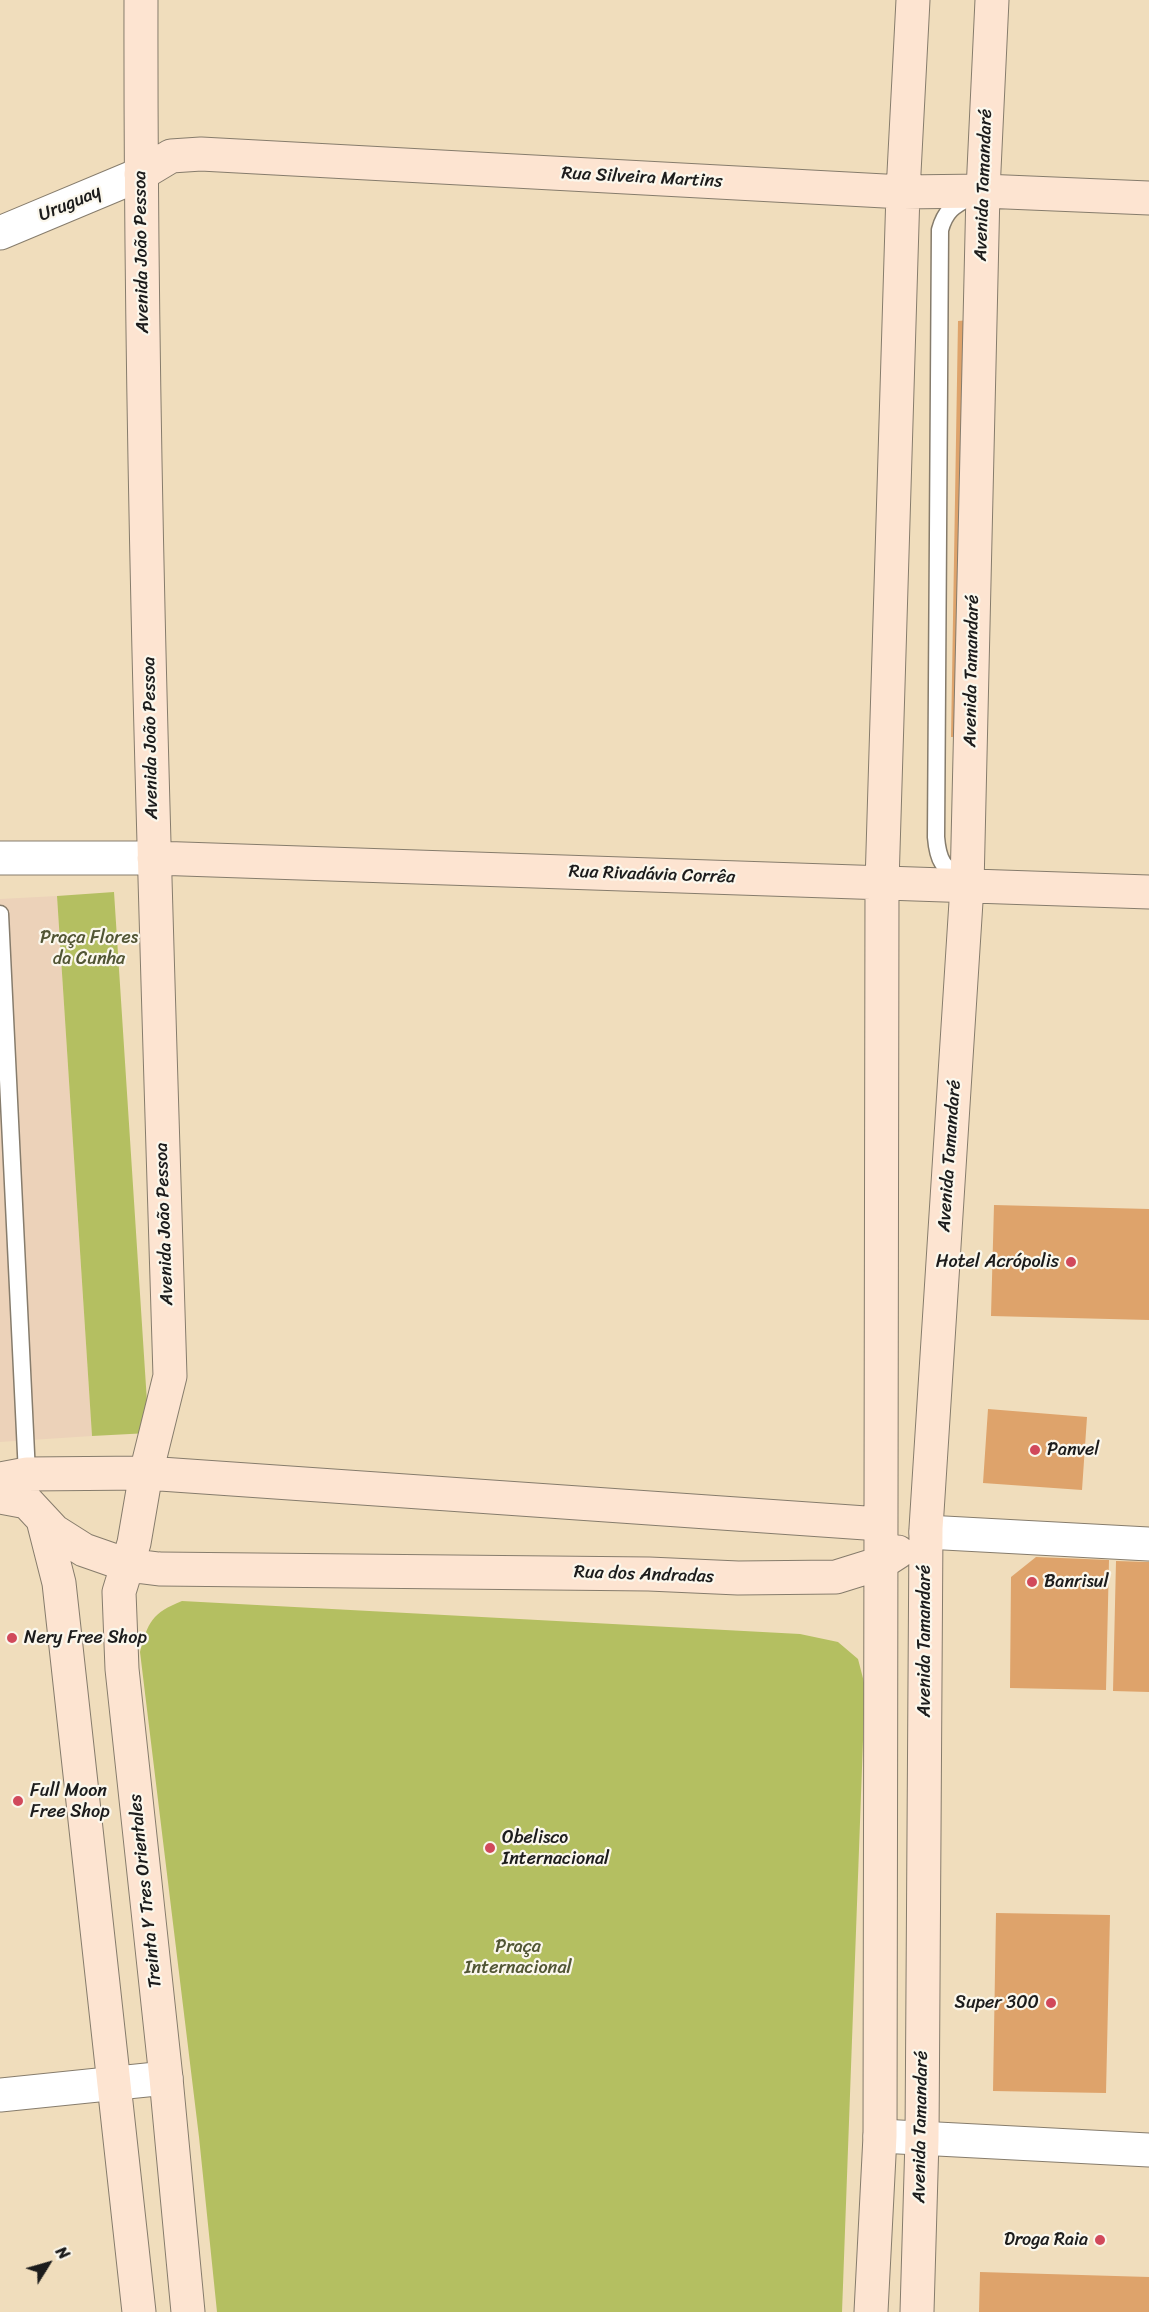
<!DOCTYPE html>
<meta charset="utf-8">
<style>
body{margin:0}
#map{position:relative;width:1149px;height:2312px;overflow:hidden;background:#f0ddbc;font-family:Sriracha,sans-serif}
canvas{display:block}
.north{position:absolute;left:18px;top:2234px;width:60px;height:60px;-webkit-text-stroke:4px #fbf7ec;paint-order:stroke;rotate:53deg;font-size:16px;font-weight:700;line-height:24px;text-align:center;color:#1c1c1c}
.north::after{content:'';display:block;margin:auto;width:21px;height:27px;background:#1c1c1c;clip-path:polygon(50% 0,100% 100%,50% 72%,0 100%)}
</style>
<div id="map">
<canvas width="1149" height="2312"></canvas>
<div class="north">N</div>
</div>
<script>
const g = document.querySelector('canvas').getContext('2d');
g.lineJoin = 'round';
function fillPath(path, color) {
  g.fillStyle = color;
  g.fill(path, 'evenodd');
}
function strokePath(path, color, width, dash) {
  g.strokeStyle = color;
  g.lineWidth = width;
  g.lineCap = dash ? 'butt' : 'round';
  g.setLineDash(dash || []);
  g.stroke(path);
}
function label(font, color, halo, rows, align = 'center') {
  g.font = font + ' Sriracha,sans-serif';
  g.lineWidth = 4.5;
  g.setLineDash([]);
  g.textBaseline = 'middle';
  g.strokeStyle = halo;
  g.fillStyle = color;
  for (const [text, x, y, turn = 0] of rows) {
    g.save();
    g.translate(x, y);
    g.rotate((+turn || 0) * Math.PI / 180);
    g.textAlign = isNaN(turn) ? turn : align;
    if (halo) g.strokeText(text, 0, 0);
    g.fillText(text, 0, 0);
    g.restore();
  }
}
fillPath(new Path2D(`
 M 57,896 L 92,1436 L 0,1442 L 0,899 Z`), '#ecd2b9');
fillPath(new Path2D(`
 M 114,892 L 149,1433 L 92,1436 L 57,896 Z
 M 182,1601 L 800,1634 L 838,1642 L 858,1659 L 865,1686 L 842,2312 L 217,2312 L 199,2137 L 140,1652 C 148,1622 152,1613 182,1601 Z`), '#b4bf61');
fillPath(new Path2D(`
 M 970,320 L 965,737 L 951,737 L 958,321 Z
 M 994,1205 L 1149,1209 L 1149,1320 L 991,1316 Z
 M 988,1409 L 1087,1417 L 1082,1490 L 983,1483 Z
 M 1036,1557 L 1109,1560 L 1106,1690 L 1010,1688 L 1011,1577 Z
 M 1116,1561 L 1149,1562 L 1149,1692 L 1113,1691 Z
 M 996,1913 L 1110,1915 L 1106,2093 L 993,2091 Z
 M 980,2272 L 1149,2277 L 1149,2312 L 979,2312 Z`), '#dea36b');
const lane = new Path2D(`
 M 962,881 C 943,866 938,862 936,837 L 940,230 C 945,211 954,205 970,197
 M 0,914 L 27,1474`);
const street = new Path2D(`
 M 0,233 L 141,174
 M 0,858 L 154,858
 M 926,1532 L 1149,1544
 M 0,2095 L 166,2078
 M 880,2136 L 1149,2150`);
const secondary = new Path2D(`
 M 141,0 C 140,459 156,918 170,1376 L 146,1473 L 134,1543 L 119,1592 L 122,1669 L 166,2078 L 188,2312
 M 141,174 L 171,156 L 201,154 L 903,192 L 983,191 L 1149,198
 M 154,858 L 1149,892
 M 0,1479 L 27,1474 L 146,1473 L 880,1524
 M 0,1497 L 27,1502 L 54,1531 L 84,1550 L 127,1565 L 159,1569 L 649,1574 L 738,1578 L 836,1577 L 881,1563 L 898,1552
 M 43,1520 L 59,1583 L 139,2312
 M 871,2312 L 880,2136 L 882,883 L 903,192 L 913,0
 M 917,2312 L 922,2139 L 926,1528 L 967,886 L 983,191 L 992,0`);
strokePath(lane, '#867c6c', 19);
strokePath(street, '#867c6c', 35);
strokePath(secondary, '#867c6c', 35);
strokePath(lane, '#fff', 16);
strokePath(street, '#fff', 33);
strokePath(secondary, '#fde4d1', 33);
for (const [x, y, r, color] of [
 [1071,1262,6,"#d1495b"],
 [1035,1450,6,"#d1495b"],
 [1032,1582,6,"#d1495b"],
 [12,1638,6,"#d1495b"],
 [18,1801,6,"#d1495b"],
 [490,1848,6,"#d1495b"],
 [1051,2003,6,"#d1495b"],
 [1100,2240,6,"#d1495b"]
]) {
  const dot = new Path2D();
  dot.arc(x, y, r, 0, 2 * Math.PI);
  g.fillStyle = color;
  g.fill(dot);
  strokePath(dot, '#fbf7ec', 2);
}
label('18px', '#1c1c1c', '#fbf7ec', [
 ["Rua Silveira Martins",642,178,3],
 ["Avenida Tamandaré",984,185,-88],
 ["Uruguay",70,204,-23],
 ["Avenida João Pessoa",142,252,-91],
 ["Avenida Tamandaré",972,671,-89],
 ["Avenida João Pessoa",151,738,-91],
 ["Rua Rivadávia Corrêa",652,875,2],
 ["Avenida Tamandaré",950,1156,-86],
 ["Avenida João Pessoa",165,1224,-92],
 ["Rua dos Andradas",644,1575,2],
 ["Avenida Tamandaré",925,1641,-90],
 ["Treinta Y Tres Orientales",146,1891,-96],
 ["Avenida Tamandaré",921,2127,-89]
]);
label('18px', '#515534', '#fbf7ec', [
 ["Praça Flores",89,938],
 ["da Cunha",89,959],
 ["Praça",518,1947],
 ["Internacional",518,1968]
]);
label('18px', '#1c1c1c', '#fbf7ec', [
 ["Hotel Acrópolis",1059,1262,"right"],
 ["Panvel",1047,1450],
 ["Banrisul",1044,1582],
 ["Nery Free Shop",24,1638],
 ["Full Moon",30,1791],
 ["Free Shop",30,1812],
 ["Obelisco",502,1838],
 ["Internacional",502,1859],
 ["Super 300",1039,2003,"right"],
 ["Droga Raia",1088,2240,"right"]
], 'left');
</script>
